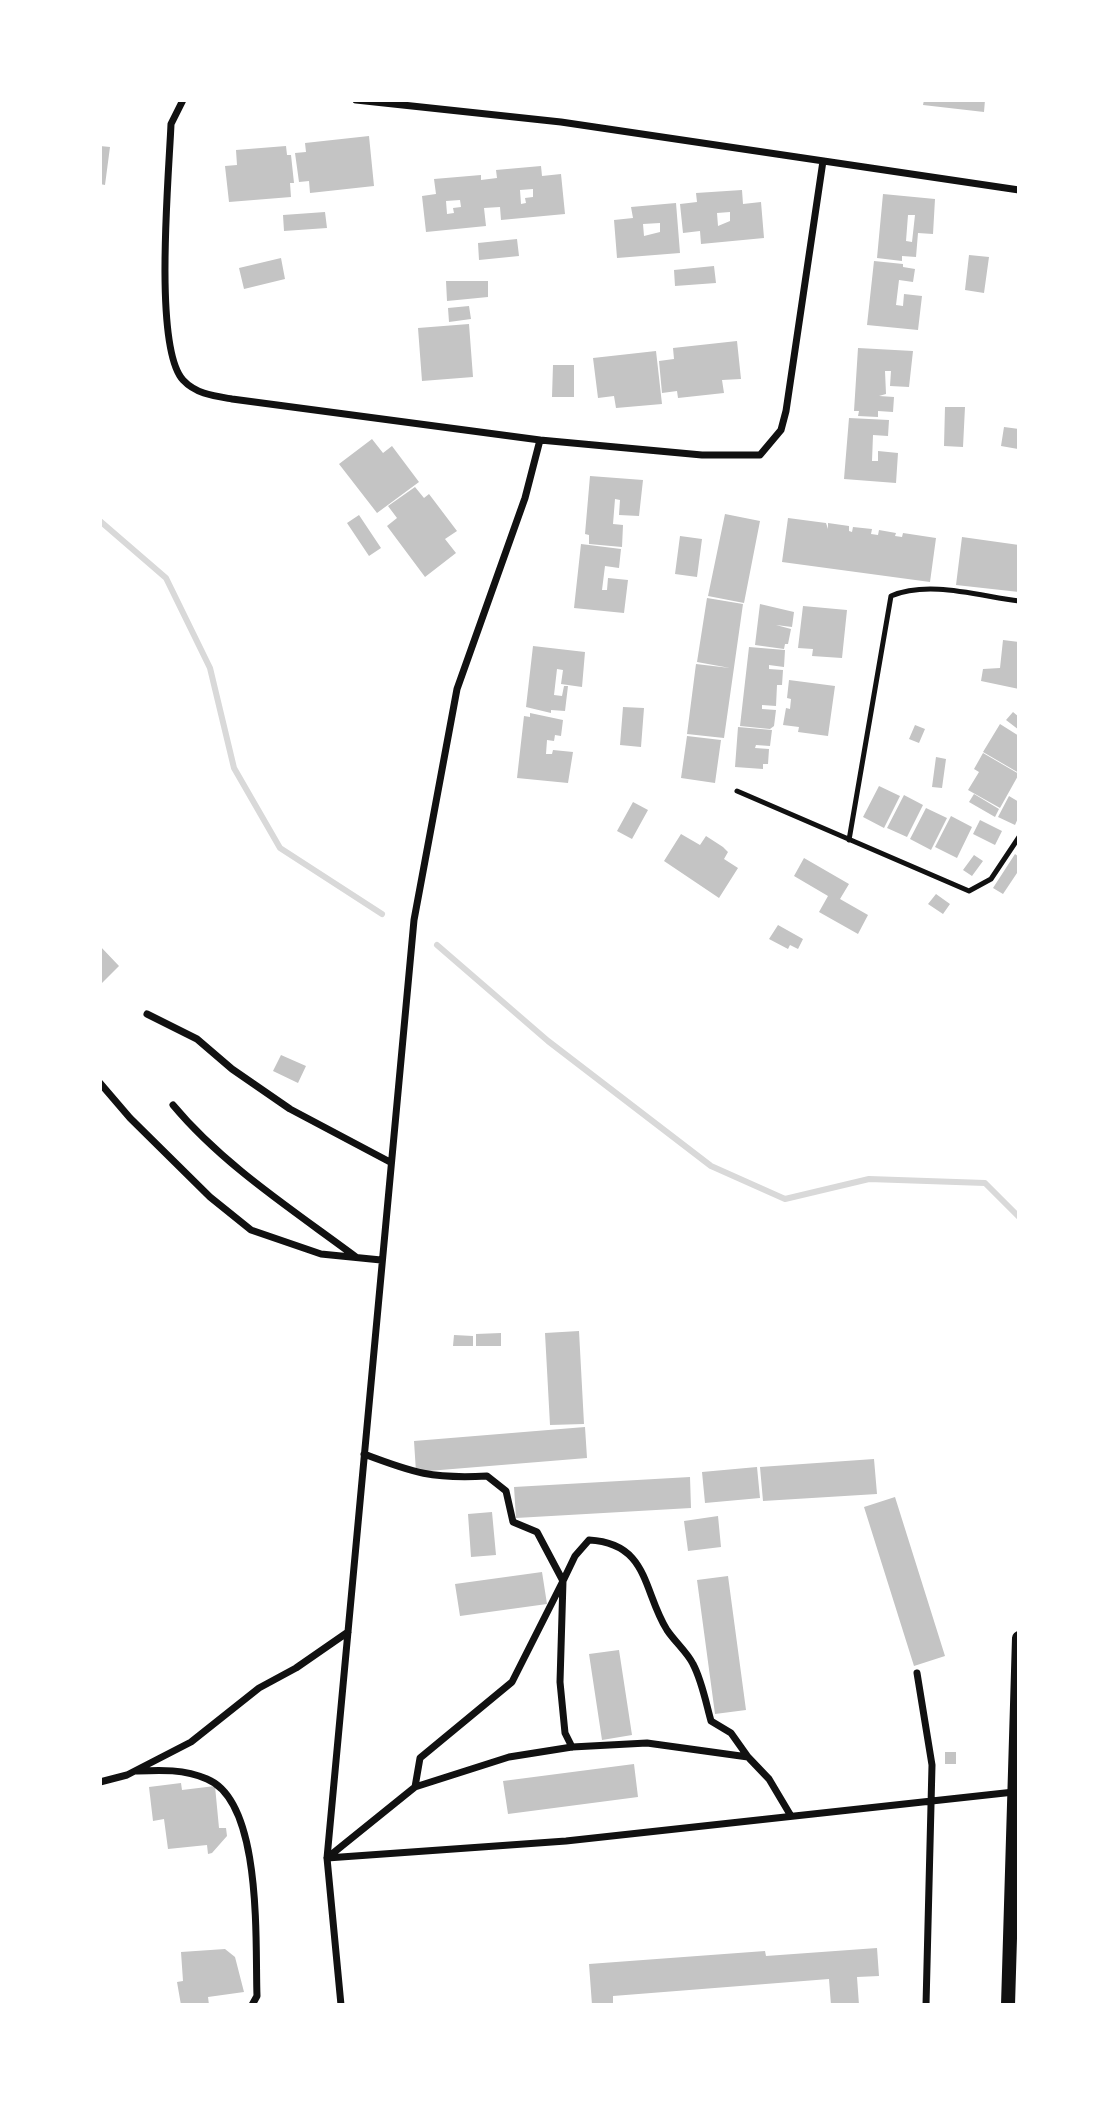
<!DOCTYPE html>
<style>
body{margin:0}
#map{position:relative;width:1119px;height:2105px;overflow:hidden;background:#fff;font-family:"Titillium Web",sans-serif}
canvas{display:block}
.frame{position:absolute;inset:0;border:102px solid #fff;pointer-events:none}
</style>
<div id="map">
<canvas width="1119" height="2105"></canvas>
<div class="frame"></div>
</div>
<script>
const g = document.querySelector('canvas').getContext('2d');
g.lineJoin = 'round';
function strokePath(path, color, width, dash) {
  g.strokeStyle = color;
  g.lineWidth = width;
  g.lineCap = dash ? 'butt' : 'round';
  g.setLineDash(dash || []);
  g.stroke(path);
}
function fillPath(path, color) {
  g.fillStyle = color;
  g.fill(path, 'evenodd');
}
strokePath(new Path2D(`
 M 100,521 L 166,578 L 210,668 L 234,768 L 280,848 L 382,914
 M 437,945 L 548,1041 L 711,1166 L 785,1199 L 869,1179 L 985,1183 L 1019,1217`), '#d9d9d9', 6);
fillPath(new Path2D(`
 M 924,100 L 985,100 L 984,112 L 923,105 Z
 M 369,136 L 374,186 L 310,193 L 309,181 L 299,182 L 295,153 L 306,152 L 305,143 Z
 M 100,146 L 110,147 L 105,185 L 100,184 Z
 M 286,146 L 287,155 L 291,155 L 294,183 L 290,183 L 291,197 L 229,202 L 225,166 L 237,165 L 236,150 Z
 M 541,166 L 542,176 L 561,174 L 565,214 L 501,220 L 500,207 L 484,208 L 486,226 L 426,232 L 422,196 L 436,194 L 434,179 L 481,175 L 481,180 L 497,178 L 496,170 ZM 533,189 L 533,197 L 525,198 L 526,203 L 521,204 L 520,190 ZM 460,200 L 461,207 L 453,208 L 454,213 L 447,214 L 446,201 Z
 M 742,190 L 743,204 L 761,202 L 764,238 L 701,244 L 700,231 L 683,233 L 680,204 L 697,202 L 696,193 ZM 730,212 L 730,221 L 718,226 L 717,213 Z
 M 883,194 L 935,199 L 933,234 L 918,233 L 916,257 L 902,256 L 902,261 L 877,258 ZM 908,215 L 915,215 L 912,242 L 906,241 Z
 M 676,203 L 680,253 L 617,258 L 614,220 L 633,218 L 631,207 ZM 660,223 L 660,232 L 644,236 L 643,224 Z
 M 325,212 L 327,228 L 284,231 L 283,215 Z
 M 517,239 L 519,256 L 479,260 L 478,243 Z
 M 969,255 L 989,257 L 984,293 L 965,290 Z
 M 281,258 L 285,279 L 244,289 L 239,268 Z
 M 874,261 L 903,264 L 903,267 L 915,269 L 913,282 L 899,280 L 896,305 L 903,306 L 904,294 L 922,296 L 918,330 L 867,325 Z
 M 714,266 L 716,283 L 675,286 L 674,270 Z
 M 446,281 L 488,281 L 488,297 L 447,301 Z
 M 469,306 L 471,319 L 449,322 L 448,308 Z
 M 469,324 L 473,377 L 422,381 L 418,328 Z
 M 737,341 L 741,379 L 722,380 L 724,393 L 678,398 L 677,391 L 662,393 L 659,361 L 674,359 L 673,348 Z
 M 858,348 L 913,351 L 909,387 L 890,386 L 891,371 L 885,371 L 886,394 L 879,396 L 894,397 L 893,412 L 878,411 L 878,417 L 858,416 L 859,411 L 854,411 Z
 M 656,351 L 662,404 L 616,408 L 614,396 L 598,398 L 593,358 Z
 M 553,365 L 574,365 L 574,397 L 552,397 Z
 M 945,407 L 965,407 L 963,447 L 944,446 Z
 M 849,418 L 889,420 L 888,436 L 873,435 L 872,461 L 878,461 L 878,451 L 898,453 L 896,483 L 844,479 Z
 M 1004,427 L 1019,429 L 1018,449 L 1001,446 Z
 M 372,439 L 383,453 L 392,446 L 419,482 L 377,513 L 339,464 Z
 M 590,476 L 643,480 L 639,516 L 619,515 L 620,500 L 615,499 L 613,524 L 623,525 L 622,547 L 589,544 L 589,535 L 585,534 Z
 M 415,487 L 424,498 L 429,494 L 457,531 L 445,539 L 456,553 L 425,577 L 387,526 L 397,518 L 388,506 Z
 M 725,514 L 760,521 L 744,603 L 708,596 Z
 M 359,515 L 381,548 L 369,556 L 347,523 Z
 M 788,518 L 826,523 L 828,529 L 828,523 L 849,526 L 849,531 L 852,532 L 853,527 L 872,529 L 871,534 L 878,535 L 879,530 L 896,533 L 895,536 L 902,537 L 903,533 L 936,538 L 930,582 L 782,562 Z
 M 680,536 L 702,539 L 697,577 L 675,574 Z
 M 962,537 L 1019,545 L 1019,592 L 956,585 Z
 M 581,544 L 621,549 L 619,568 L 605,566 L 602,590 L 607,590 L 608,578 L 628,580 L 624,613 L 574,608 Z
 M 707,598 L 743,604 L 724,738 L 687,734 L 696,664 L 730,668 L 697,662 Z
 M 760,604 L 794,612 L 792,627 L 776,625 L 791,629 L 788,644 L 785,644 L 784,649 L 755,645 Z
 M 803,606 L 847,610 L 842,658 L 812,656 L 813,649 L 798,648 Z
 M 1003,640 L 1019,642 L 1019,689 L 981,681 L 983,669 L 1000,668 Z
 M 533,646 L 585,652 L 582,687 L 561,684 L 563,670 L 557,669 L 554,695 L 562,696 L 564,686 L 568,686 L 565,711 L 551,710 L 551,713 L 526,707 Z
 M 749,647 L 785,650 L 784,667 L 769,665 L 769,669 L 783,670 L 782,685 L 777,685 L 776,706 L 762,705 L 762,709 L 776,710 L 774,726 L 770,729 L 740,726 Z
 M 789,680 L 835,686 L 828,736 L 798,732 L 799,727 L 783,725 L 786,708 L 790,709 L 791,699 L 787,698 Z
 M 623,707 L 644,708 L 641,747 L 620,745 Z
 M 1013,712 L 1019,717 L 1019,730 L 1006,720 Z
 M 530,713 L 563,720 L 561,736 L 555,735 L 554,741 L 547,740 L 546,754 L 552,754 L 553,750 L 573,752 L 568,783 L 517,778 L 524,716 L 530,717 Z
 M 1000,724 L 1019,736 L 1019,773 L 983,752 Z
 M 915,725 L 925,729 L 919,743 L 909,739 Z
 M 738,727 L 772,730 L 770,746 L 756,745 L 755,748 L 769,749 L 768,764 L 763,764 L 763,769 L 735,767 Z
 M 687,736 L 721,740 L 715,783 L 681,778 Z
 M 983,753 L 1019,774 L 1000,808 L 968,790 L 979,772 L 974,769 Z
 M 936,757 L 946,759 L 942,788 L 932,787 Z
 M 879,786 L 900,796 L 884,828 L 863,817 Z
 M 974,794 L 999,809 L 995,817 L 969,802 Z
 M 904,795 L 923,805 L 907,837 L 887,828 Z
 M 1009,796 L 1019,802 L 1019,816 L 1015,825 L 998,817 Z
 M 633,802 L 648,810 L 632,839 L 617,831 Z
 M 926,808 L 947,818 L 931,850 L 910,839 Z
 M 951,816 L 972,827 L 957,858 L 935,847 Z
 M 980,820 L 1002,831 L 995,845 L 973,834 Z
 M 681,834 L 700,845 L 706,836 L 723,847 L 728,852 L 724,859 L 738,868 L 719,898 L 664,861 Z
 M 1015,854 L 1019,857 L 1019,870 L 1003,894 L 993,888 Z
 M 974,855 L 983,861 L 972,876 L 963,870 Z
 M 804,858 L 849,884 L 840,899 L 868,915 L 858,934 L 819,912 L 828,896 L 794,876 Z
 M 936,894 L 950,904 L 943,914 L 928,904 Z
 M 778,925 L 803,939 L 798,949 L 790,945 L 788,949 L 769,939 Z
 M 100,946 L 119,966 L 100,985 Z
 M 281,1055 L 306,1066 L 298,1083 L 273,1071 Z
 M 579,1331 L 584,1424 L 550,1425 L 545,1333 Z
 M 501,1333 L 501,1346 L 476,1346 L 476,1334 Z
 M 454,1335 L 473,1336 L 473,1346 L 453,1346 Z
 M 585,1427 L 587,1458 L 416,1472 L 414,1441 Z
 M 874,1459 L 877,1494 L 763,1501 L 760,1467 Z
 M 757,1467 L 760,1498 L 705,1503 L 702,1472 Z
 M 690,1477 L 691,1508 L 516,1518 L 514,1487 Z
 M 895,1497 L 945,1656 L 914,1666 L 864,1507 Z
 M 492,1512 L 496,1555 L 471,1557 L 468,1514 Z
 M 718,1516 L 721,1547 L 688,1551 L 684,1521 Z
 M 542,1572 L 547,1604 L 460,1616 L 455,1584 Z
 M 728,1576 L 746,1710 L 715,1714 L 697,1580 Z
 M 619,1650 L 632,1735 L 602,1740 L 589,1654 Z
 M 945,1752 L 956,1752 L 956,1764 L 945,1764 Z
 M 634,1764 L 638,1797 L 508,1814 L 503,1781 Z
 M 181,1783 L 182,1790 L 215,1786 L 219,1828 L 226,1828 L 227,1836 L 212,1853 L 208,1854 L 207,1845 L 168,1849 L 164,1819 L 153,1821 L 149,1787 Z
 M 877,1948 L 879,1976 L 857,1977 L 859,2005 L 831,2005 L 829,1979 L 613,1996 L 613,2005 L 592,2005 L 589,1964 L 765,1951 L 766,1956 Z
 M 225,1949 L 235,1957 L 244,1992 L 208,1997 L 209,2005 L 181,2005 L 177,1982 L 183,1981 L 181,1952 Z`), '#c4c4c4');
strokePath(new Path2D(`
 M 737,791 L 969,891 L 991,879 L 1019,837
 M 849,840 L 891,596 C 929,580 979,596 1019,601`), '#111', 5);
strokePath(new Path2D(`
 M 183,100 L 171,124 C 169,174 153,347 183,380 C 196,394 214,396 232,399 L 540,440 L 525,498 L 457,689 L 414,920 L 327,1858
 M 356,100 L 561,122 L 1019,190
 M 540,440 L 702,455 L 760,455 L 781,430 L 786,411 L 823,161
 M 147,1014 L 197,1039 L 232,1069 L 290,1109 L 390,1162
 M 100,1083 L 130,1118 L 210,1197 L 251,1230 L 321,1254 L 381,1260
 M 173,1105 C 223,1165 293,1210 356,1257
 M 364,1454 C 414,1473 432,1479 487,1476 L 506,1491 L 513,1522 L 537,1532 L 563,1581 L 512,1682 L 420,1758 L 415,1787
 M 917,1673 L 932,1765 L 926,2005
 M 572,1747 L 565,1733 L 560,1682 L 563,1581 L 575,1556 L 589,1540 C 649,1543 643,1592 667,1630 C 675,1642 687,1652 693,1664 C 702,1681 706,1703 711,1721 L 731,1733 L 748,1757
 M 137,1771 C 161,1770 184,1769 207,1779 C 263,1802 255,1943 257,1996 L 252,2005
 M 100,1782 L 127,1775 L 191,1742 L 259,1688 L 296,1668 L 348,1632
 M 327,1858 L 415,1787 L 509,1757 L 572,1747 L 647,1743 L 748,1757 L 769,1779 L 791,1816
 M 341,2005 L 327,1858 L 566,1841 L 1014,1792`), '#111', 7);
strokePath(new Path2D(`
 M 1008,2005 L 1019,1638`), '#111', 14);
</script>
